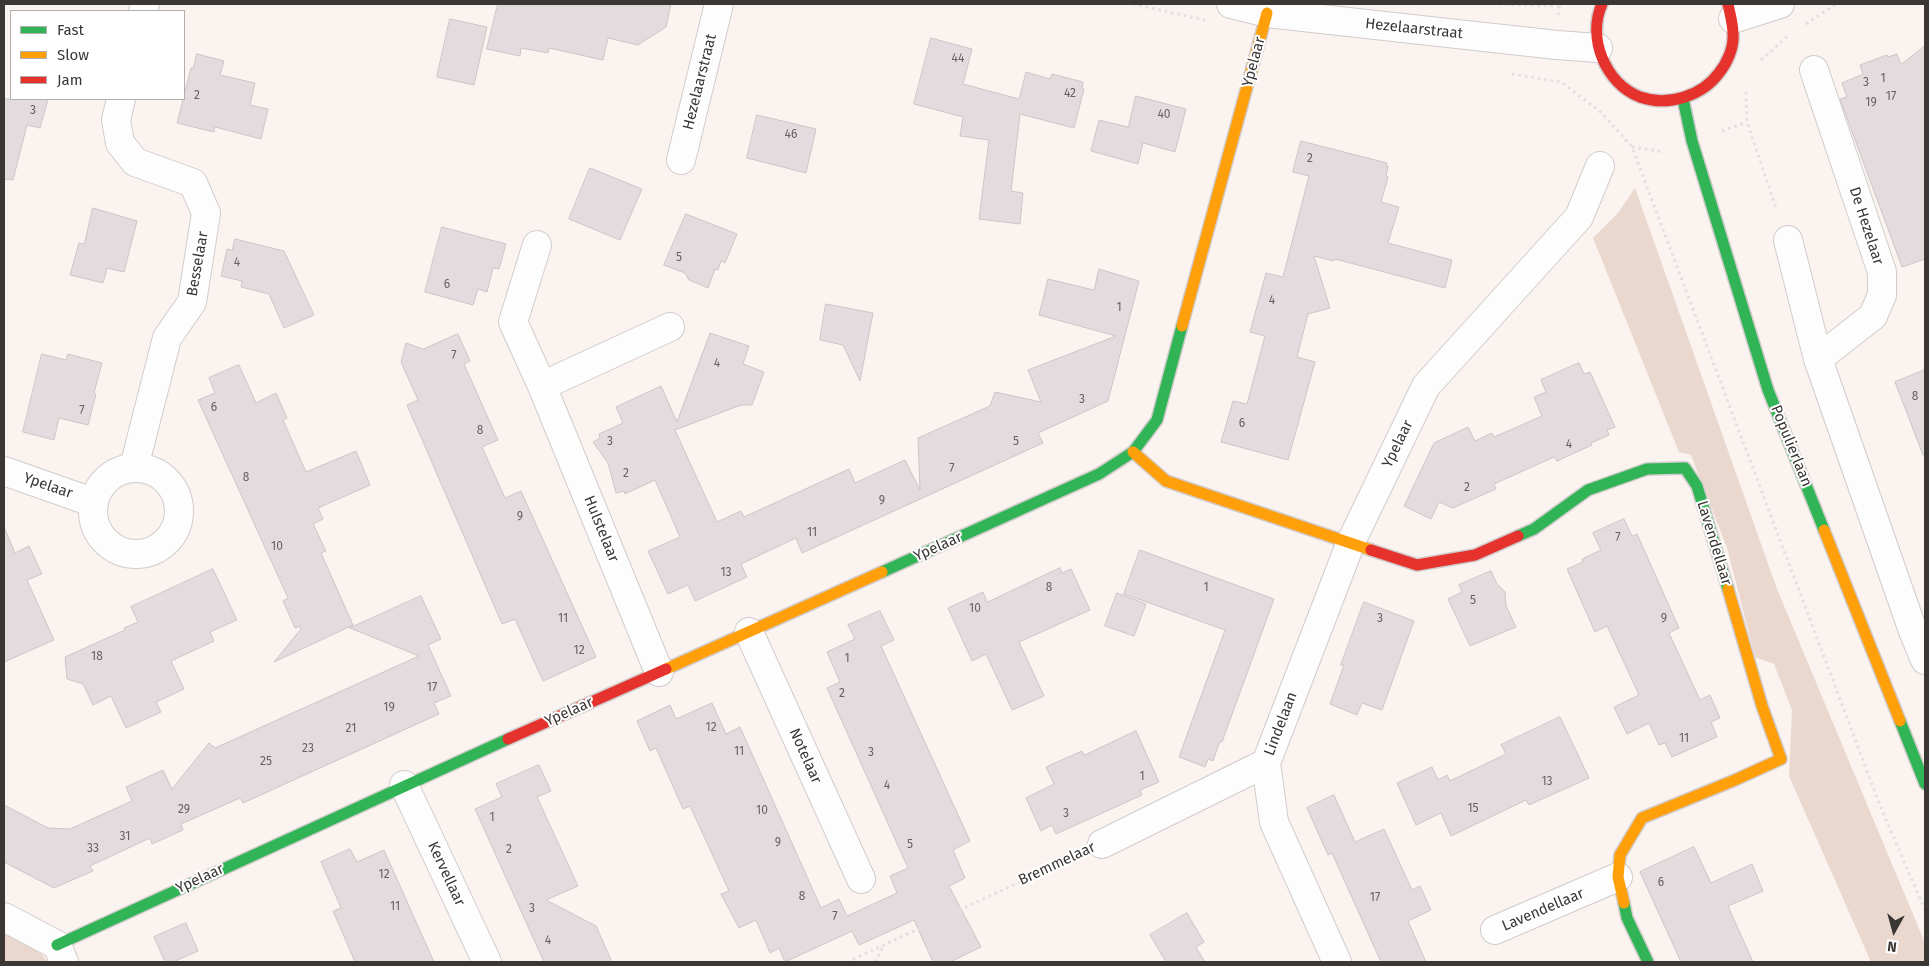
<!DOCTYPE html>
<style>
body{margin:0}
#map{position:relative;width:1929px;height:966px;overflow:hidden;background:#faf3f0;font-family:"Fira Sans",sans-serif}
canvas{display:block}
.frame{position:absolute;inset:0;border:5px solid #3b3735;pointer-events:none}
.legend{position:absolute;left:10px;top:10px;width:175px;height:90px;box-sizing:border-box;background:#fff;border:1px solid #b1afae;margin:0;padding:6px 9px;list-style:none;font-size:15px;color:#3b3735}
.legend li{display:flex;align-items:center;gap:10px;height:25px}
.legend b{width:25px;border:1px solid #b1afae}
.north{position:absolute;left:1869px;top:906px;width:50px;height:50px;-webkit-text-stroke:4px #fff;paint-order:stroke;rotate:187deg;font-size:14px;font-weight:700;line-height:20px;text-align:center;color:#3b3735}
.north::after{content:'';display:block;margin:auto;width:18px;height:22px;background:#3b3735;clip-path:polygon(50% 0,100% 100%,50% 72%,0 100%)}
</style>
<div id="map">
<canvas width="1929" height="966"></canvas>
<div class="frame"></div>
<ul class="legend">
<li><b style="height:6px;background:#30b455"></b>Fast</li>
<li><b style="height:6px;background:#ff9f0a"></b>Slow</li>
<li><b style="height:6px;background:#e5322d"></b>Jam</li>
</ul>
<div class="north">N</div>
</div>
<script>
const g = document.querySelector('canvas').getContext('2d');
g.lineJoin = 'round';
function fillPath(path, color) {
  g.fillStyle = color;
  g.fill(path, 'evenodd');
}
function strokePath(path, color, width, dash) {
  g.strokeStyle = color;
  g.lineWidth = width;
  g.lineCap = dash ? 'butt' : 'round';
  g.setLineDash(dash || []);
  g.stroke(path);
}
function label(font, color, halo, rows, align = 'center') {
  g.font = font + ' "Fira Sans",sans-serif';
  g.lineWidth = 4;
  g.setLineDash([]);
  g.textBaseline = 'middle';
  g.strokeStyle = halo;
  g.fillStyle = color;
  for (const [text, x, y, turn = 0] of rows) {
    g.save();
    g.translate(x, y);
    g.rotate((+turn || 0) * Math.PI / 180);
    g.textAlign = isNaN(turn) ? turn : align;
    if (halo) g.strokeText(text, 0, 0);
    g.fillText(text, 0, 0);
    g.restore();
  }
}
fillPath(new Path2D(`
 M 1635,188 L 1777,589 L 1925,943 L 1925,962 L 1871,962 L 1789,776 L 1792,710 L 1774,664 L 1755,657 L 1727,548 L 1691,455 L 1679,452 L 1593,238 L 1618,213 Z
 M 4,926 L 38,948 L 47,962 L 4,962 Z`), '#ead8ce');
const building = new Path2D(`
 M 498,4 L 671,4 L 666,27 L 638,45 L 608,38 L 603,60 L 549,48 L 548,53 L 521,48 L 520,56 L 487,49 Z
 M 450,19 L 487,27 L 474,85 L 437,77 Z
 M 931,38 L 972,49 L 963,84 L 1019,99 L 1026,72 L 1050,79 L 1052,74 L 1083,82 L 1082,89 L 1084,89 L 1074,128 L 1020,114 L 1011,191 L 1023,193 L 1020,224 L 979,219 L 989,140 L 960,136 L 963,117 L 914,104 Z
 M 1925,46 L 1925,259 L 1902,267 L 1840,99 L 1847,97 L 1842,83 L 1863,74 L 1860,65 L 1887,55 L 1888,57 L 1897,54 L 1901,64 Z
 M 197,54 L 224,61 L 220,75 L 255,83 L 250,105 L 268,109 L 261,139 L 215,127 L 214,132 L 177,123 L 191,68 L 193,68 Z
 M 1136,96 L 1186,109 L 1175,152 L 1143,143 L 1138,164 L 1091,151 L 1099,120 L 1128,127 Z
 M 4,99 L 48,99 L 40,128 L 27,125 L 13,180 L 4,179 Z
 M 757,115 L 816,129 L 806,173 L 747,158 Z
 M 1301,141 L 1387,163 L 1386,166 L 1388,166 L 1386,176 L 1388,177 L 1381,202 L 1399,207 L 1388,243 L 1452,260 L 1445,288 L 1335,259 L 1334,261 L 1314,256 L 1330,308 L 1308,314 L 1297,357 L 1315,362 L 1288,460 L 1221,442 L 1233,401 L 1247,404 L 1265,336 L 1250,332 L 1266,273 L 1283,277 L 1309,176 L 1293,172 Z
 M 590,168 L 642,189 L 620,240 L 569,219 Z
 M 93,208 L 137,221 L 124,272 L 107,268 L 103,283 L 70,275 L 79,243 L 84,244 Z
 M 686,214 L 737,234 L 725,263 L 721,261 L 718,270 L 715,269 L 708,288 L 689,280 L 685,273 L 664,265 Z
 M 442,227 L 506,244 L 499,269 L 493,268 L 487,292 L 478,289 L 473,305 L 425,292 Z
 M 235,239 L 284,251 L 314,315 L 284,328 L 269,294 L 241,287 L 242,281 L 221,276 L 227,249 L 232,250 Z
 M 1099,269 L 1139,281 L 1108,401 L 1038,433 L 1043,443 L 802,553 L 796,538 L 741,564 L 747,577 L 695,601 L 688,585 L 668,594 L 648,551 L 680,537 L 655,480 L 625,494 L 624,491 L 616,493 L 608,463 L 593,442 L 600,438 L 599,434 L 623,423 L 616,407 L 661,386 L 677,422 L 710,333 L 749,346 L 743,364 L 764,372 L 752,405 L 741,405 L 675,430 L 717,522 L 741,511 L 744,517 L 849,469 L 855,483 L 905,460 L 920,490 L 918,438 L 990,406 L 995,392 L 1041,402 L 1028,370 L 1116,336 L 1039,315 L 1048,279 L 1094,290 Z
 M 826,304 L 873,313 L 860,381 L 843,345 L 820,340 Z
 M 458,334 L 470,361 L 464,364 L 498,440 L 482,447 L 505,498 L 521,491 L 596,657 L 543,681 L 515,619 L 502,624 L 407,405 L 418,400 L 401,362 L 406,343 L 423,349 Z
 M 42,354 L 66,360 L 68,354 L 102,363 L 94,393 L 96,394 L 88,425 L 59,418 L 54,440 L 23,432 Z
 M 1579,363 L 1584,374 L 1590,372 L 1615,427 L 1607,430 L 1609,435 L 1591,443 L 1592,445 L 1557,461 L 1554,457 L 1494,484 L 1496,489 L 1453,508 L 1439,502 L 1431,519 L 1404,506 L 1434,443 L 1468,427 L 1475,441 L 1492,433 L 1494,437 L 1542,416 L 1534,397 L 1546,392 L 1541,380 Z
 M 239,365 L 256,403 L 276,393 L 287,418 L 283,420 L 306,472 L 356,451 L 370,485 L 318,508 L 323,519 L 313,524 L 326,551 L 321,553 L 353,625 L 274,662 L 301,629 L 300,626 L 295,628 L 283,601 L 288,598 L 198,400 L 215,393 L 209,378 Z
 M 1925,370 L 1925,454 L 1923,455 L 1895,382 Z
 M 1624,519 L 1632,536 L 1637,534 L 1679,628 L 1669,633 L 1700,700 L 1710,695 L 1720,718 L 1711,722 L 1717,737 L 1672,757 L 1665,743 L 1659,745 L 1649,723 L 1627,734 L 1614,707 L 1639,695 L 1607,626 L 1595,632 L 1567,569 L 1583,562 L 1582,559 L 1601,550 L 1593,533 Z
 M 4,527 L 15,553 L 29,546 L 42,574 L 27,580 L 54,640 L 4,662 Z
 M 1140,550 L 1274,599 L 1222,742 L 1220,741 L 1213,761 L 1208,759 L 1205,767 L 1179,757 L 1225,630 L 1124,594 Z
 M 1060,568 L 1062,573 L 1071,569 L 1090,610 L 1019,642 L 1044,696 L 1012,710 L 986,654 L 972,661 L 948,608 L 983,592 L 987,602 Z
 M 213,569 L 237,620 L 210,632 L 214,641 L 171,661 L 184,689 L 156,702 L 161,712 L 126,728 L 111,696 L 93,705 L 83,684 L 67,679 L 65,657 L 125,630 L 124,628 L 138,622 L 131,607 Z
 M 1491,571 L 1497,584 L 1505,592 L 1506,606 L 1516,627 L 1470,646 L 1448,599 L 1462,592 L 1459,585 Z
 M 1117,593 L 1146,604 L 1134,636 L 1105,626 Z
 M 421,596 L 441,639 L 428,645 L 451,696 L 434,703 L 439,714 L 243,803 L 240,798 L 181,824 L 183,830 L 152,844 L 150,838 L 90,866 L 93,871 L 54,888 L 4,862 L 4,805 L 48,828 L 70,829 L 132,801 L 126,787 L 163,770 L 172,789 L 209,743 L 215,748 L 419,656 L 350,628 Z
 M 1364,602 L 1414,621 L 1382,710 L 1362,703 L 1357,715 L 1330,704 L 1344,665 L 1341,665 Z
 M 880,611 L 894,640 L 881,646 L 970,841 L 953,850 L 965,878 L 949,886 L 981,947 L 950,962 L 933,962 L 914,920 L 859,945 L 852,931 L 785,962 L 779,948 L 770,953 L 756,920 L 739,928 L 721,894 L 729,891 L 690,806 L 683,809 L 656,748 L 650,751 L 637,721 L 670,705 L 676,719 L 712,703 L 726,734 L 740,727 L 821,908 L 839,899 L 847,916 L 897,893 L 890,876 L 908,868 L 827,688 L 840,682 L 827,652 L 855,639 L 848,625 Z
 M 1560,717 L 1589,778 L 1529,805 L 1526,800 L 1451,836 L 1441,813 L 1416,825 L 1397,783 L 1432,767 L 1438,780 L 1447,775 L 1450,781 L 1506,754 L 1501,745 Z
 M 1136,731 L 1159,782 L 1140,790 L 1142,795 L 1056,834 L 1052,825 L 1041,831 L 1026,798 L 1054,784 L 1046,767 L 1082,751 L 1084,755 Z
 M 539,765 L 551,791 L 537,797 L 578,886 L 546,900 L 596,926 L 612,962 L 544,962 L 475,809 L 502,797 L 496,784 Z
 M 1334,795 L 1355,842 L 1384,829 L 1412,890 L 1420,886 L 1431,910 L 1408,921 L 1426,962 L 1381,962 L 1332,853 L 1328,855 L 1307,808 Z
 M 1694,847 L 1711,883 L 1752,864 L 1763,891 L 1728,906 L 1753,962 L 1681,962 L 1640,872 Z
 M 350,849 L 357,862 L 384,850 L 434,962 L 355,962 L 333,911 L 341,908 L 321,862 Z
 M 1187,913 L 1204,942 L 1196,947 L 1205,962 L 1166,962 L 1150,935 Z
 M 186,923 L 198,951 L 173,962 L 165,962 L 154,937 Z`);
fillPath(building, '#e4dbde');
strokePath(building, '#cbc6c6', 1);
const street = new Path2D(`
 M 1231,4 L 1267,13 L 1557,45 L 1598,48
 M 143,11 L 145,4
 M 1733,19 L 1780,4
 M 1814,70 L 1882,272 L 1882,295 L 1873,316 L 1818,359
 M 121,99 L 116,120 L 120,143 L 135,162 L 193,183 L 206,213 L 192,302 L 167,338 L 134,467
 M 681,160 L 719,4
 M 1788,240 L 1818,359 L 1913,631 L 1925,660
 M 537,245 L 513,322 L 542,386 L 659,672
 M 542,386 L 670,327
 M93 511a43 43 0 1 1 86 0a43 43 0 1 1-86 0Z
 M 4,471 L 92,502
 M 749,632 L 861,879
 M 404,785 L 487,962
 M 1102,844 L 1266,763
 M 4,917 L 57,945 L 64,962
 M 1495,930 L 1618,877
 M 1337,962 L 1274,822 L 1266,763 L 1351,542 L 1426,386 L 1579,217 L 1600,166`);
const fast = new Path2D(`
 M 1683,99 L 1692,141 L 1768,390 L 1824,530
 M 1518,536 L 1534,529 L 1588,490 L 1647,469 L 1685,468 L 1697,486 L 1728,589
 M 882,572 L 1099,474 L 1133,452 L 1157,420 L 1182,326
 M 1900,721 L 1925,784
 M 1624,903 L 1627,918 L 1648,962
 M 57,945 L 508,739`);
const slow = new Path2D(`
 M 1182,326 L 1267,13
 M 1133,452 L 1166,481 L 1371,550
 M 1824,530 L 1900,721
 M 666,669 L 882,572
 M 1624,903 L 1618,877 L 1620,855 L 1642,818 L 1735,780 L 1781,759 L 1762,706 L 1728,589`);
const jam = new Path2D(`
 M 1602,4 C 1587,38 1605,83 1640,97 C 1668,107 1702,96 1719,73 C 1727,63 1734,48 1733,34 C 1733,24 1730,14 1728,4
 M 1371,550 L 1417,565 L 1475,555 L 1518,536
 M 508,739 L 666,669`);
strokePath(street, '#d1cccb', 30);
strokePath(fast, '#d1cccb', 14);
strokePath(slow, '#d1cccb', 14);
strokePath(jam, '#d1cccb', 14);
strokePath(new Path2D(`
 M 1133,4 L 1205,20
 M 1492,4 L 1559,6
 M 1558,15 L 1560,4
 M 1806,24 L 1836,4
 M 1761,60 L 1788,36
 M 1512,74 L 1561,82 L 1602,113 L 1632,147 L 1881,808 L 1925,910
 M 1746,92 L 1747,122 L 1777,211
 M 1722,131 L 1747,122
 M 1632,147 L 1663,152
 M 847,962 L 1074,857
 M 875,962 L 884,945`), '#e1dfdf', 3, [2.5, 4]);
strokePath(street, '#fefdfd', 28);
strokePath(fast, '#30b455', 11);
strokePath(slow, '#ff9f0a', 11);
strokePath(jam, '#e5322d', 11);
label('12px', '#676261', null, [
 ["44",958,59],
 ["1",1883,79],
 ["3",1866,83],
 ["42",1070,94],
 ["2",197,96],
 ["17",1891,97],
 ["19",1871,103],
 ["3",33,111],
 ["40",1164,115],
 ["46",791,135],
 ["2",1310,159],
 ["5",679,258],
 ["4",237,263],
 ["6",447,285],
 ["4",1272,301],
 ["1",1119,308],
 ["7",454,356],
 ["4",717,364],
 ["8",1915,397],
 ["3",1082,400],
 ["6",214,408],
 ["7",82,411],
 ["6",1242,424],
 ["8",480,431],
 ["3",610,442],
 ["5",1016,442],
 ["4",1569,445],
 ["7",952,469],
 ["2",626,474],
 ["8",246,478],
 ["2",1467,488],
 ["9",882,501],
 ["9",520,517],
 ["11",812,533],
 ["7",1618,538],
 ["10",277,547],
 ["13",726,573],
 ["8",1049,588],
 ["1",1206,588],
 ["5",1473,601],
 ["10",975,609],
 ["11",563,619],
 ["3",1380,619],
 ["9",1664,619],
 ["12",579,651],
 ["18",97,657],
 ["1",847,659],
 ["17",432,688],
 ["2",842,694],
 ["19",389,708],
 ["12",711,728],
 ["21",351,729],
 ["11",1684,739],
 ["23",308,749],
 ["11",739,752],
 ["3",871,753],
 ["25",266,762],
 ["1",1142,777],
 ["13",1547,782],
 ["4",887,786],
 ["15",1473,809],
 ["29",184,810],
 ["10",762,811],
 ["3",1066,814],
 ["1",492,818],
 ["31",125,837],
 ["9",778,843],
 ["5",910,845],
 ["33",93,849],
 ["2",509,850],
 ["12",384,875],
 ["6",1661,883],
 ["8",802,897],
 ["17",1375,898],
 ["11",395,907],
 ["3",532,909],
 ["7",835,917],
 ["4",548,941]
]);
label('15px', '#3b3735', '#fff', [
 ["Hezelaarstraat",1414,29,6],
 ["Ypelaar",1254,62,-75],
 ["Hezelaarstraat",700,82,-76],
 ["De Hezelaar",1866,226,72],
 ["Besselaar",198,264,-80],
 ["Ypelaar",1398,444,-64],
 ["Populierlaan",1791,446,68],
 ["Ypelaar",48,486,19],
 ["Hulstelaar",601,529,68],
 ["Lavendellaar",1714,543,73],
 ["Ypelaar",938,547,-24],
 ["Ypelaar",569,712,-24],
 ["Lindelaan",1281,724,-69],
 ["Notelaar",805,756,66],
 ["Bremmelaar",1057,864,-25],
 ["Kervellaar",446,874,65],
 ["Ypelaar",200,879,-25],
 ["Lavendellaar",1543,910,-23]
]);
</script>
